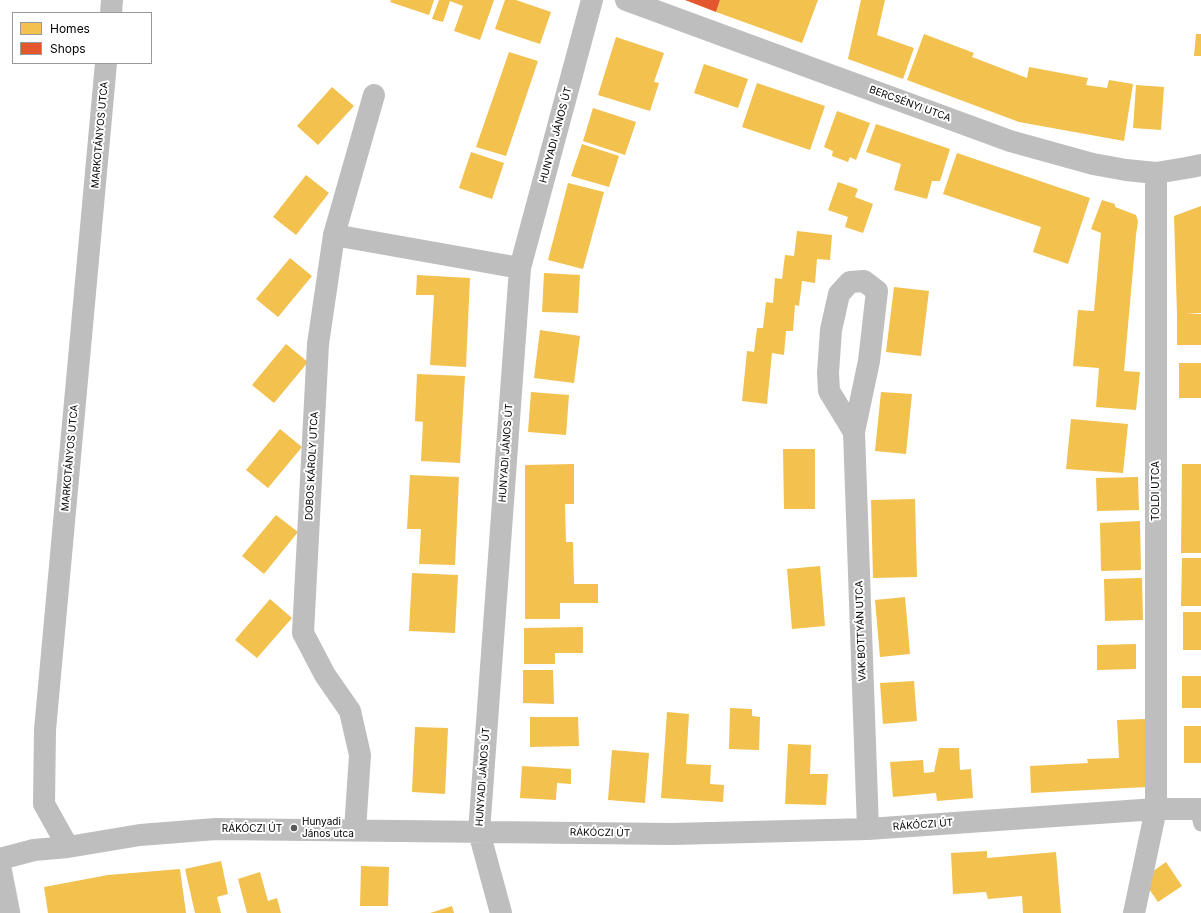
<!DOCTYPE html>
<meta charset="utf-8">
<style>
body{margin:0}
#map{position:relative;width:1201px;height:913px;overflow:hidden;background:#fff;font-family:Inter,sans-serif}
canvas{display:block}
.legend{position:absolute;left:12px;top:12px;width:140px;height:52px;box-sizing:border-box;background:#fff;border:1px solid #999;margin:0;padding:5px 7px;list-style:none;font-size:12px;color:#000}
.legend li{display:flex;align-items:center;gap:8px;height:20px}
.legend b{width:20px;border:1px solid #999}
</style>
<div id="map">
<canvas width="1201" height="913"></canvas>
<ul class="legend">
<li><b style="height:11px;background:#f2c14e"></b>Homes</li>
<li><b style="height:11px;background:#e4572e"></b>Shops</li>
</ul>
</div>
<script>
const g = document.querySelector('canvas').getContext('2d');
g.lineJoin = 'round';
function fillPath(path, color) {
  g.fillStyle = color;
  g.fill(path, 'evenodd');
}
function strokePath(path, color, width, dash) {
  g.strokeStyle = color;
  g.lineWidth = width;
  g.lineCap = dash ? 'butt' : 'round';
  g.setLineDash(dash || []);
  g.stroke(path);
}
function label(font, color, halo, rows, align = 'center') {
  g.font = font + ' Inter,sans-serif';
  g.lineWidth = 4;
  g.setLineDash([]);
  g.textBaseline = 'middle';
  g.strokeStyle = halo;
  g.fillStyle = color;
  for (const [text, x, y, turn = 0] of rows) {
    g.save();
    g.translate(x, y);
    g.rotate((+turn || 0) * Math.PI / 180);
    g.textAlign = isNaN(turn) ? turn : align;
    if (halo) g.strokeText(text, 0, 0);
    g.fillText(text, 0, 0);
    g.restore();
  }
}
fillPath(new Path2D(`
 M 391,0 L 434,0 L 429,15 L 390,2 Z
 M 439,0 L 494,0 L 480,40 L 454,31 L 463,6 L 450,1 L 443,22 L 432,19 Z
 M 505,0 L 516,0 L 551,12 L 540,44 L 495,29 Z
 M 720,0 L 818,0 L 802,43 L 716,12 Z
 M 861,0 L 885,0 L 877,35 L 914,48 L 903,79 L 848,59 Z
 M 924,34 L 974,53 L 972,57 L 1027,78 L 1029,67 L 1088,78 L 1086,85 L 1107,88 L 1109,80 L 1133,84 L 1124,141 L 1019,122 L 907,80 Z
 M 1196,34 L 1201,34 L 1201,56 L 1194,56 Z
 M 616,37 L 664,53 L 654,82 L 659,83 L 650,111 L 598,95 Z
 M 509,52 L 538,61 L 506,156 L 476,147 Z
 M 704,64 L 748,79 L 738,108 L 694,93 Z
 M 757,83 L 825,106 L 810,150 L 742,127 Z
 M 1136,85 L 1164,87 L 1161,130 L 1133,128 Z
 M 332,87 L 354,106 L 318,145 L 297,126 Z
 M 593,108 L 636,122 L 625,155 L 583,141 Z
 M 837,111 L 870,123 L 856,160 L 850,157 L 848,162 L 832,156 L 833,151 L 824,147 Z
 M 876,124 L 950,149 L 940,181 L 932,181 L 927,199 L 894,190 L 901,164 L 866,152 Z
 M 582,144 L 619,156 L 609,187 L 571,176 Z
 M 471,152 L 504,163 L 492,199 L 459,188 Z
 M 957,153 L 1090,198 L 1068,264 L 1033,252 L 1041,227 L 943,194 Z
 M 306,175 L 329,193 L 296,235 L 273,217 Z
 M 838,182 L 858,189 L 855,197 L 873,204 L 863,233 L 845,227 L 848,217 L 828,210 Z
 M 568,183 L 604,192 L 583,269 L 548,260 Z
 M 1102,200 L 1115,204 L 1115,207 L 1136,215 L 1138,221 L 1136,235 L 1124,371 L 1140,372 L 1136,410 L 1096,407 L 1099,368 L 1073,366 L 1078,310 L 1094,311 L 1101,233 L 1091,229 Z
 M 1201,206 L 1201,313 L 1185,313 L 1201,314 L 1201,345 L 1177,345 L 1177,314 L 1174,216 Z
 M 797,231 L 832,235 L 830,260 L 817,259 L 815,283 L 802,281 L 799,306 L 795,305 L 793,331 L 786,331 L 784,355 L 772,353 L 767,404 L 742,401 L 747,351 L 754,352 L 757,328 L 763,328 L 766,302 L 773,303 L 775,278 L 782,279 L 785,255 L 794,256 Z
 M 290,258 L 312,276 L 278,317 L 256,299 Z
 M 544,273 L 580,275 L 578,313 L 542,312 Z
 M 417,275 L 470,278 L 466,367 L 430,365 L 434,295 L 416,295 Z
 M 894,287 L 929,291 L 921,356 L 886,352 Z
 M 540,330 L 580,336 L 574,383 L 534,378 Z
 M 286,344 L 308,362 L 274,403 L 252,385 Z
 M 1179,363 L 1201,363 L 1201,398 L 1179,398 Z
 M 417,374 L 465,376 L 460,463 L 421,461 L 423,422 L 415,421 Z
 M 531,392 L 569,395 L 566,435 L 528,432 Z
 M 881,392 L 912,394 L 906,454 L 875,451 Z
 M 1071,419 L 1128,424 L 1123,473 L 1066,469 Z
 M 280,429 L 302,447 L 268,488 L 246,470 Z
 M 783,449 L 815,449 L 815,509 L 784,509 Z
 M 574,464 L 574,504 L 565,504 L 566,542 L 573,542 L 574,584 L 598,584 L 598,603 L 560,603 L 560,619 L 525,619 L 525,465 Z
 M 1182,464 L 1201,464 L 1201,553 L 1181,553 Z
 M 410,475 L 459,477 L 455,565 L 419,564 L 421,529 L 407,529 Z
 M 1138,477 L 1139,510 L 1097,511 L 1096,478 Z
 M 915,499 L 917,577 L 873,578 L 871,500 Z
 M 276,515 L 298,532 L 264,574 L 242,556 Z
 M 1140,521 L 1141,570 L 1101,571 L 1100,523 Z
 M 1182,558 L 1201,558 L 1201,606 L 1181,606 Z
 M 820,566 L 825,626 L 792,629 L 787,569 Z
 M 412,573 L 458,575 L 455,633 L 409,631 Z
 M 1142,578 L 1143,620 L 1105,621 L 1104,579 Z
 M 905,597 L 910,654 L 880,657 L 875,600 Z
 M 270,599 L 292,618 L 257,658 L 235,640 Z
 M 1183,612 L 1201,612 L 1201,650 L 1183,650 Z
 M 583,627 L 583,653 L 555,653 L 555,664 L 524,664 L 524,628 Z
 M 1136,644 L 1136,669 L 1097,670 L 1097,645 Z
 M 523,670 L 553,670 L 554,704 L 523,703 Z
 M 1182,676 L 1201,676 L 1201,708 L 1182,708 Z
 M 914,681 L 917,721 L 883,724 L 880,683 Z
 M 730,708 L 752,709 L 752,716 L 760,717 L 759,750 L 729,749 Z
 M 667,712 L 689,714 L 686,764 L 711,765 L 710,784 L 724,785 L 723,802 L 661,798 Z
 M 530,717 L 578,717 L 579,746 L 530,747 Z
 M 1145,719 L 1147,787 L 1031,793 L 1030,766 L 1088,763 L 1087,759 L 1119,758 L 1117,720 Z
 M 1184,726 L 1201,726 L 1201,763 L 1184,763 Z
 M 415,727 L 448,728 L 445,794 L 412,792 Z
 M 788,744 L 811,745 L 810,774 L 828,774 L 826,805 L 785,804 Z
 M 939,748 L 959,748 L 960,770 L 971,769 L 973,798 L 937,801 L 936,793 L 893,797 L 890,762 L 923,760 L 924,773 L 934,772 Z
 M 612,750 L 649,753 L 645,803 L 608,800 Z
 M 522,766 L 571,769 L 571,784 L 557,783 L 556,800 L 520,798 Z
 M 987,851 L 987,858 L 1056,852 L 1061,913 L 1023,913 L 1022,896 L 988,899 L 986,892 L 953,894 L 951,853 Z
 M 221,861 L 228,894 L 217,897 L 221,913 L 195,913 L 185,869 Z
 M 1166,862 L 1182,886 L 1158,902 L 1142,879 Z
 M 361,866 L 389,867 L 388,906 L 360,906 Z
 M 180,869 L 186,913 L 48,913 L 44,887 L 108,875 Z
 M 260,872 L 268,901 L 277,898 L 281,913 L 247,913 L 238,879 Z
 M 452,906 L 454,913 L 430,913 Z`), '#f2c14e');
fillPath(new Path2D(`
 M 685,0 L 720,0 L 716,12 Z`), '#e4572e');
const primary = new Path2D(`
 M 0,867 L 9,913`);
strokePath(primary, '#dbdbdb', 23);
strokePath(new Path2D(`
 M 1197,809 L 1201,824`), '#bebebe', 15);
strokePath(new Path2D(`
 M 626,0 L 1010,141 L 1093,164 L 1126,170 L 1156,173 L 1186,168 L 1201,165
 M 111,13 L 112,0
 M 334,235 L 520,268
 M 854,432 L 829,391 L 828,373 L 831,330 L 839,294 L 850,282 L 864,281 L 877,291 L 869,361 L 854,432 L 868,829
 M 355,830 L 360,755 L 350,711 L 325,675 L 303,633 L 318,344 L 334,235 L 374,95
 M 68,847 L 44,804 L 45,730 L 106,63
 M 0,859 L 34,850 L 68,847 L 140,835 L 216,829 L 672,834 L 868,829 L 1156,809 L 1201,809
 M 501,913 L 479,832 L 520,268 L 592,0
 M 1134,913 L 1156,809 L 1156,173`), '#bebebe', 22);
strokePath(primary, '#bebebe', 22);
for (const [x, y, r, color] of [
 [294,828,4,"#595959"]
]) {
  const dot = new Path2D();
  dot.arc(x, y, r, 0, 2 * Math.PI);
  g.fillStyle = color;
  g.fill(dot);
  strokePath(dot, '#fff', 1.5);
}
label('10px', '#000', '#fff', [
 ["BERCSÉNYI UTCA",910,104,20],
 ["MARKOTÁNYOS UTCA",100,135,-85],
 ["HUNYADI JÁNOS ÚT",556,135,-75],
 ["HUNYADI JÁNOS ÚT",506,453,-86],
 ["MARKOTÁNYOS UTCA",70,458,-85],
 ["DOBOS KÁROLY UTCA",312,466,-87],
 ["TOLDI UTCA",1156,491,-90],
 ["VAK BOTTYÁN UTCA",861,631,-92],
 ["HUNYADI JÁNOS ÚT",483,777,-86],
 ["RÁKÓCZI ÚT",923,825,-4],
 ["RÁKÓCZI ÚT",252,829],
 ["RÁKÓCZI ÚT",600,833,1]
]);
label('10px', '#000', '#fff', [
 ["Hunyadi",302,822],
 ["János utca",302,834]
], 'left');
</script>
